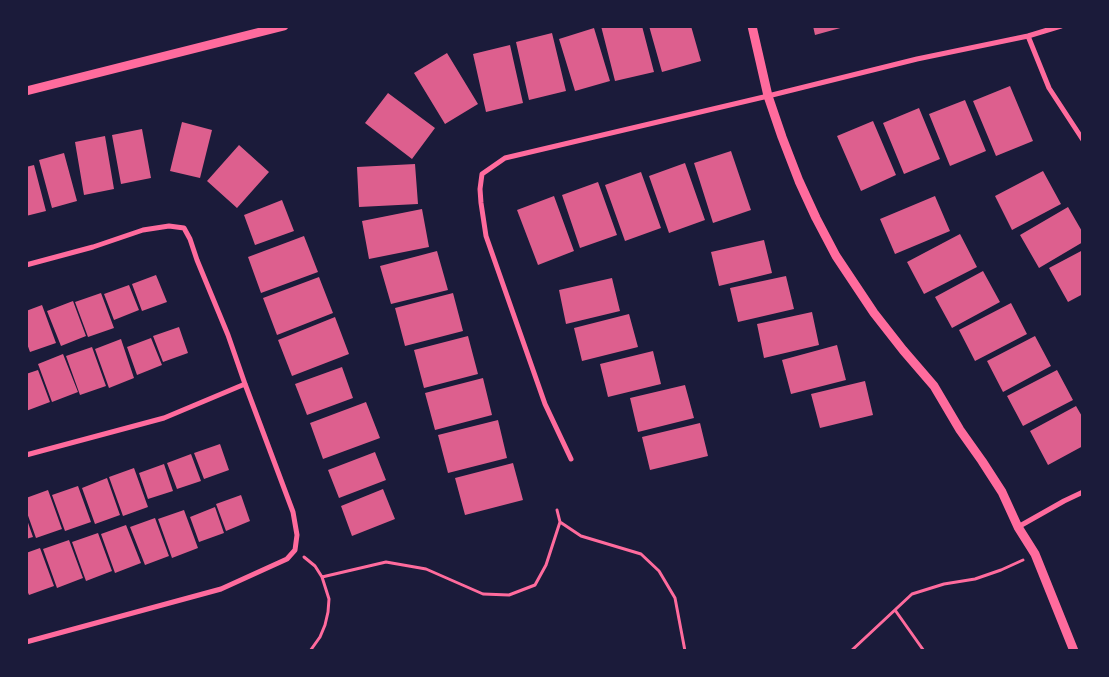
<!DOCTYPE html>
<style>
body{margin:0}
#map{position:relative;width:1109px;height:677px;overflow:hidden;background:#1b1b3a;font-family:Inter,sans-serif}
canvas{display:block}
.frame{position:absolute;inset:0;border:28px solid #1b1b3a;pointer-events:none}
</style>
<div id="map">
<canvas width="1109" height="677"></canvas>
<div class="frame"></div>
</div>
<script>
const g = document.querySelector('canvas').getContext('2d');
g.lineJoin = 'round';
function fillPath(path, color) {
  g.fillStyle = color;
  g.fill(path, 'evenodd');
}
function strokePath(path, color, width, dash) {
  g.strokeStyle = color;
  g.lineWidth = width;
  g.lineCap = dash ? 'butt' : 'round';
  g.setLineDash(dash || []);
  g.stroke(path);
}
fillPath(new Path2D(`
 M 601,26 L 642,26 L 654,72 L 615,81 Z
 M 649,26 L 691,26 L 701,61 L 662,72 Z
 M 813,26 L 844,26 L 844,27 L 815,35 Z
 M 594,28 L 610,81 L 575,91 L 559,39 Z
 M 552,33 L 566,91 L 529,100 L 516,42 Z
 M 510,45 L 523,103 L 486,112 L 473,54 Z
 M 447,53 L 478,104 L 445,124 L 414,73 Z
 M 1010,86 L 1033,141 L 996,156 L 973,101 Z
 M 388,93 L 435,128 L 412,159 L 365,123 Z
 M 965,100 L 986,151 L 950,166 L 929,114 Z
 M 919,108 L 940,159 L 904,174 L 883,123 Z
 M 873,121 L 896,175 L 861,191 L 837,136 Z
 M 182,122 L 212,130 L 200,178 L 170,171 Z
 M 142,129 L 151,178 L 121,184 L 112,135 Z
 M 105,136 L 114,189 L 84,195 L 75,142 Z
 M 239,145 L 269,172 L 237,208 L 207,181 Z
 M 731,151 L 751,210 L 713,223 L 694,163 Z
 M 64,153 L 77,201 L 52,208 L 39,160 Z
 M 685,163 L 705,220 L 669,233 L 649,176 Z
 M 415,164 L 418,204 L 359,207 L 357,167 Z
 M 34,165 L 46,211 L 26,216 L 26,167 Z
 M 1043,171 L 1061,204 L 1012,230 L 995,196 Z
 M 641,172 L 661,228 L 625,241 L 605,185 Z
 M 598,182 L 617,235 L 580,248 L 562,195 Z
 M 554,196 L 574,251 L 538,265 L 517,210 Z
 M 935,196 L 950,231 L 895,254 L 880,219 Z
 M 282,200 L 294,231 L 255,245 L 244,215 Z
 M 1068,207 L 1083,233 L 1083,242 L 1039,268 L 1020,235 Z
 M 422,209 L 429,247 L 369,259 L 362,221 Z
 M 960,234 L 977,267 L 924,294 L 907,262 Z
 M 304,236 L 318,272 L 261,293 L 248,257 Z
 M 764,240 L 772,273 L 719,286 L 711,252 Z
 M 1083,250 L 1083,294 L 1068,302 L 1049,268 Z
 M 437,251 L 448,290 L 391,304 L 380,266 Z
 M 983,271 L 1000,302 L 952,328 L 935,297 Z
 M 156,275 L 167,302 L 142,311 L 132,284 Z
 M 786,276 L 794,309 L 738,322 L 730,288 Z
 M 319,277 L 333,313 L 277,335 L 263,298 Z
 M 612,278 L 620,311 L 566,324 L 559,290 Z
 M 129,285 L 139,310 L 114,320 L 104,294 Z
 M 101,293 L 114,328 L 88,337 L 75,302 Z
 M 453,293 L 463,331 L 405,346 L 395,308 Z
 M 73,301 L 86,336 L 61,346 L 47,311 Z
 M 1011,303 L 1027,334 L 975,361 L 959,330 Z
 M 42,305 L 56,343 L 30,352 L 26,341 L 26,311 Z
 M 812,312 L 819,345 L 764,358 L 757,324 Z
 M 629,314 L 638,347 L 582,361 L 574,328 Z
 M 335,317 L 349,354 L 292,376 L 278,340 Z
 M 179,327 L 188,353 L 163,362 L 153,336 Z
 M 468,336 L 478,374 L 424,388 L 414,350 Z
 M 1035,336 L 1051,366 L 1003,392 L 987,361 Z
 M 151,338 L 162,365 L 137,375 L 127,347 Z
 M 121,339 L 134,378 L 109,388 L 95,349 Z
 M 837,345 L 846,380 L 791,394 L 782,360 Z
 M 92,347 L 106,386 L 80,395 L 66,356 Z
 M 653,351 L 661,384 L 608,397 L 600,364 Z
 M 63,354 L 78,392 L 52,402 L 38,364 Z
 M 342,367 L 353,398 L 307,415 L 295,384 Z
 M 38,370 L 50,402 L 26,411 L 26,374 Z
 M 1057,370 L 1073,400 L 1023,426 L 1007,396 Z
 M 483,378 L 492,415 L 435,430 L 425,393 Z
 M 865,381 L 873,415 L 820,428 L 811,394 Z
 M 685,385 L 694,418 L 638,432 L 630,398 Z
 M 366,402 L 380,438 L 323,459 L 310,423 Z
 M 1076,406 L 1083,418 L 1083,446 L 1048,465 L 1030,431 Z
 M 498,420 L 507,458 L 448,473 L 438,435 Z
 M 700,423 L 708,456 L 650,470 L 642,437 Z
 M 220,444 L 229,470 L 204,479 L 194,453 Z
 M 375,452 L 386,480 L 339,498 L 328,470 Z
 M 191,454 L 201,481 L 177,489 L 167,463 Z
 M 513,463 L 523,500 L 465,515 L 455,478 Z
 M 164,464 L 173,491 L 148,499 L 139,473 Z
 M 134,468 L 148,507 L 123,516 L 109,477 Z
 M 107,478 L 120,515 L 95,524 L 82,488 Z
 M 78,486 L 91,522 L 65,531 L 52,495 Z
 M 383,489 L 395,519 L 352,536 L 341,506 Z
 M 48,490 L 62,529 L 36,538 L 26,510 L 26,498 Z
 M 241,495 L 250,521 L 226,531 L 216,504 Z
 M 215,507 L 224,533 L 199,542 L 190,517 Z
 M 184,510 L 198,548 L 172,558 L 158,519 Z
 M 26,517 L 33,537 L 26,539 Z
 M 155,518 L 169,556 L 145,565 L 130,527 Z
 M 126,525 L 141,563 L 115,573 L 101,534 Z
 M 98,533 L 112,571 L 86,581 L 72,542 Z
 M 69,540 L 83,578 L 57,588 L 43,549 Z
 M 40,548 L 54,586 L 29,595 L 26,588 L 26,553 Z`), '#dd5f8e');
strokePath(new Path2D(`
 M 557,510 L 560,522 L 581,536 L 641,554 L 659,571 L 675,598 L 685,651
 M 304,557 L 315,566 L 322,577 L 329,599 L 328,612 L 325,625 L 320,637 L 310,651
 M 322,577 L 386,562 L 426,569 L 483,594 L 509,595 L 535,585 L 546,565 L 560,522
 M 895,610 L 924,651
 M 851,651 L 912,594 L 944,584 L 975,579 L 1001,570 L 1023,560`), '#ff6b9d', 3);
strokePath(new Path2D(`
 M 1028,36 L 1049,88 L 1083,140
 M 26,265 L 93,247 L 143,230 L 169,226 L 184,228 L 190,239 L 197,260 L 228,335 L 245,384 L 293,512 L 297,535 L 295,550 L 287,559 L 221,589 L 26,642
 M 26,455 L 164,418 L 245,384
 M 571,459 L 545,404 L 486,236 L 481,203 L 480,189 L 482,174 L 505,158 L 768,96 L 917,59 L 1028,36 L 1061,26
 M 1018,527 L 1064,501 L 1083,492`), '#ff6b9d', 5);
strokePath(new Path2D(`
 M 752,26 L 768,96 L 782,137 L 799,181 L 816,218 L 836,256 L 874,313 L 903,350 L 934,386 L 960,430 L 982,461 L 1002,492 L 1018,527 L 1035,554 L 1074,651
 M 26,91 L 284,26`), '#ff6b9d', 9);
</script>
